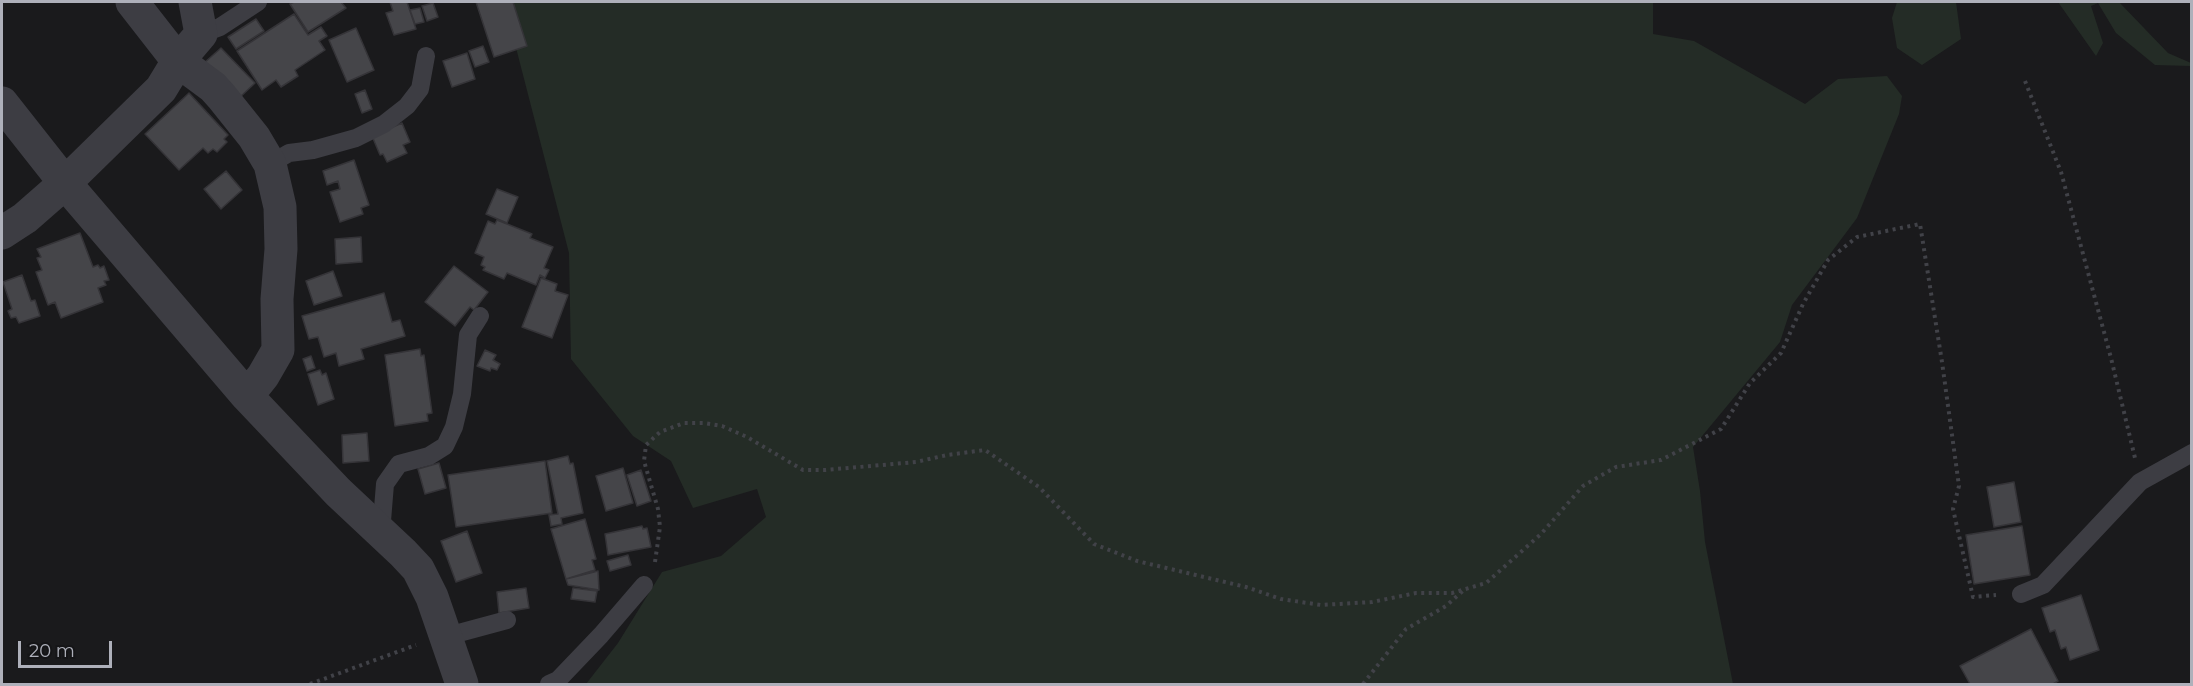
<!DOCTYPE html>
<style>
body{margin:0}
#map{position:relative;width:2193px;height:686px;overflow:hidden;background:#1a1a1c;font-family:Montserrat,sans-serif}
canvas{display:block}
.frame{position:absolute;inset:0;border:3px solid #aeb0ba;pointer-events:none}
.scale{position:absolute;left:18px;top:641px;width:94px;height:27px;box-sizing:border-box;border:3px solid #aeb0ba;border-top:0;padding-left:8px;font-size:18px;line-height:21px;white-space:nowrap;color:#aeb0ba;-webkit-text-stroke:4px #151517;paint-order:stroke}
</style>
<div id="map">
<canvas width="2193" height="686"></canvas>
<div class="frame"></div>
<div class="scale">20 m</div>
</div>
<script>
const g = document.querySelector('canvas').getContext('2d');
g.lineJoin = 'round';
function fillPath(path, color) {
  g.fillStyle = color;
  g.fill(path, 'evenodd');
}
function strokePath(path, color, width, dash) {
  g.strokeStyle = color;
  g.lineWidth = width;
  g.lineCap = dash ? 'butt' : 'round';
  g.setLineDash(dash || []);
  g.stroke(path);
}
fillPath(new Path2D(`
 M 507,2 L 1653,2 L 1653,34 L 1694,41 L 1805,104 L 1838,79 L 1887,76 L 1902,96 L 1899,114 L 1857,218 L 1792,305 L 1780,342 L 1693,447 L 1700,491 L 1705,542 L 1733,684 L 586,684 L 618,643 L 662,572 L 721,556 L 766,517 L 757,489 L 693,508 L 671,461 L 633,436 L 571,359 L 569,253 L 514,40 Z
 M 1897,2 L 1956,2 L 1961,39 L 1922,65 L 1897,48 L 1892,18 Z
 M 2058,2 L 2119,2 L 2168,53 L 2191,63 L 2191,66 L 2155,65 L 2116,33 L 2098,3 L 2091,6 L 2103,43 L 2096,56 Z`), '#242c26');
const building = new Path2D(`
 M 294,2 L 341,2 L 346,8 L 308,32 L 290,4 Z
 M 390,2 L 407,2 L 416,29 L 394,35 L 386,13 L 393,11 Z
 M 476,2 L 513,2 L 527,46 L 494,57 Z
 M 433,3 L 438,17 L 427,21 L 422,6 Z
 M 420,8 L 424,22 L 415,24 L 410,10 Z
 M 294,14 L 308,35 L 321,27 L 327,36 L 319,41 L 325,50 L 295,70 L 298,76 L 281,87 L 276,80 L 262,90 L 237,51 Z
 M 256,19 L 264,31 L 236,49 L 228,37 Z
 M 356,28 L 374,70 L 347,82 L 329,40 Z
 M 483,46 L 489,62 L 475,67 L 469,51 Z
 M 221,48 L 255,83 L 238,99 L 204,63 Z
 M 467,53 L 475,79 L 452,87 L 443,61 Z
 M 365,90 L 372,109 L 362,113 L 355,94 Z
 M 189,93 L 228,135 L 224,139 L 227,142 L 217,152 L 213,149 L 208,153 L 203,148 L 179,170 L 145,134 Z
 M 402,123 L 410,142 L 403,145 L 407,153 L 387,162 L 383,154 L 380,155 L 372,136 Z
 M 354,160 L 369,205 L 361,208 L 363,214 L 340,222 L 330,192 L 340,189 L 338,181 L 327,185 L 323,171 Z
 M 226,171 L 242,190 L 221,209 L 204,189 Z
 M 497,189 L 518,197 L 507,223 L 486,214 Z
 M 497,220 L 532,234 L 530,238 L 553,247 L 544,268 L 549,270 L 545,278 L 540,275 L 536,285 L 507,273 L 504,279 L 483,270 L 485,267 L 481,265 L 484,257 L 475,253 L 488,221 L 495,224 Z
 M 80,233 L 93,267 L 98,265 L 100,268 L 104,266 L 109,280 L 104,281 L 106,285 L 98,288 L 103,302 L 61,318 L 55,302 L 48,305 L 36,272 L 42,270 L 37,258 L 41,257 L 37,249 Z
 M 361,237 L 362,262 L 336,264 L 335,239 Z
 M 454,266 L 488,292 L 474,310 L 470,307 L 455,326 L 425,302 Z
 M 333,271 L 342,296 L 314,305 L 306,281 Z
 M 22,275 L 31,301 L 35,300 L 40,316 L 19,323 L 16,317 L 11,318 L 8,311 L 12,309 L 3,282 Z
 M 541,278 L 557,284 L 555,291 L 568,295 L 552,338 L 522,327 Z
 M 384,293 L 392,322 L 400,320 L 405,336 L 361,349 L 364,359 L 339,366 L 336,353 L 324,357 L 318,337 L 309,339 L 302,316 Z
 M 420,349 L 421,356 L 424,355 L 432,413 L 427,414 L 428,421 L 395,426 L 385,355 Z
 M 485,350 L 496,355 L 493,360 L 500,364 L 497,370 L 491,368 L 490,371 L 477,366 Z
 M 311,356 L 315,368 L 307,371 L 303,359 Z
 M 320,370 L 322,375 L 326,373 L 334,399 L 318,405 L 308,374 Z
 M 367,433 L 369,461 L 343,463 L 342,435 Z
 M 568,456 L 570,464 L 573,463 L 583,513 L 561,518 L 562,524 L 551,526 L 549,515 L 558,514 L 547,461 Z
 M 545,461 L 552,513 L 456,527 L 448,475 Z
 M 439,463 L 446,488 L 425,494 L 418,469 Z
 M 623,468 L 633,503 L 606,511 L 596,476 Z
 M 641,470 L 651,501 L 637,506 L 627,475 Z
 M 2014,482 L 2021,522 L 1994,527 L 1987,487 Z
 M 585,519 L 596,559 L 592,560 L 595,570 L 566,579 L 551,529 Z
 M 642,526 L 643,529 L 647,528 L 651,547 L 608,555 L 605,534 Z
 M 2022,526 L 2030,575 L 1974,584 L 1966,535 Z
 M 467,531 L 482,573 L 456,582 L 441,541 Z
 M 628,555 L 631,565 L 610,571 L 607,561 Z
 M 598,571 L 599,590 L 568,585 L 566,579 Z
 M 526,588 L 529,608 L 499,613 L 497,592 Z
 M 573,588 L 597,591 L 595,602 L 571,599 Z
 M 2081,595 L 2099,650 L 2070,660 L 2066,647 L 2061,649 L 2055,630 L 2050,632 L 2042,608 Z
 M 2031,629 L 2058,681 L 2053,684 L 1970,684 L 1960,666 Z`);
fillPath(building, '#454549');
strokePath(building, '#353438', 1.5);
strokePath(new Path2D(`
 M 2025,81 L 2061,172 L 2111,358 L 2135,458
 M 655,562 L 660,527 L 658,509 L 644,461 L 646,445 L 660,432 L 684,423 L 704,423 L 722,426 L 747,437 L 803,470 L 825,470 L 916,462 L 947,455 L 985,450 L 1039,487 L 1094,544 L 1137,561 L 1246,587 L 1281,599 L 1321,605 L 1372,602 L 1416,593 L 1452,593 L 1486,583 L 1541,534 L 1583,486 L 1616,467 L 1661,460 L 1721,429 L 1750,383 L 1781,353 L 1803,304 L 1828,260 L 1857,237 L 1920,224 L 1942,362 L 1959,486 L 1953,509 L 1973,597 L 1996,595
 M 310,684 L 416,645
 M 1363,684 L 1406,629 L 1446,606 L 1464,590`), '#414248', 4, [3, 4.5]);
strokePath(new Path2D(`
 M 201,34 L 220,27 L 258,2
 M 270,164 L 289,153 L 313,150 L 356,138 L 384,124 L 407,106 L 420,89 L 426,56
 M 381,533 L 385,484 L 399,464 L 429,456 L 445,446 L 454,427 L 462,394 L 468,335 L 480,316
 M 2021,594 L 2043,585 L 2140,482 L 2192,453
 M 444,637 L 507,620
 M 549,684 L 558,680 L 601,635 L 644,585`), '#3d3d43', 18);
strokePath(new Path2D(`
 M 132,2 L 178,61 L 213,87 L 222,97 L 254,137 L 270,164 L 280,207 L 281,249 L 277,299 L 278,350 L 263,376 L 247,396 L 338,492 L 403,553 L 418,569 L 432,597 L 462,684
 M 2,103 L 65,183 L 247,396
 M 2,233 L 25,218 L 65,183 L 161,89 L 178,61 L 201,34 L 195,2`), '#3d3d43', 33);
</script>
